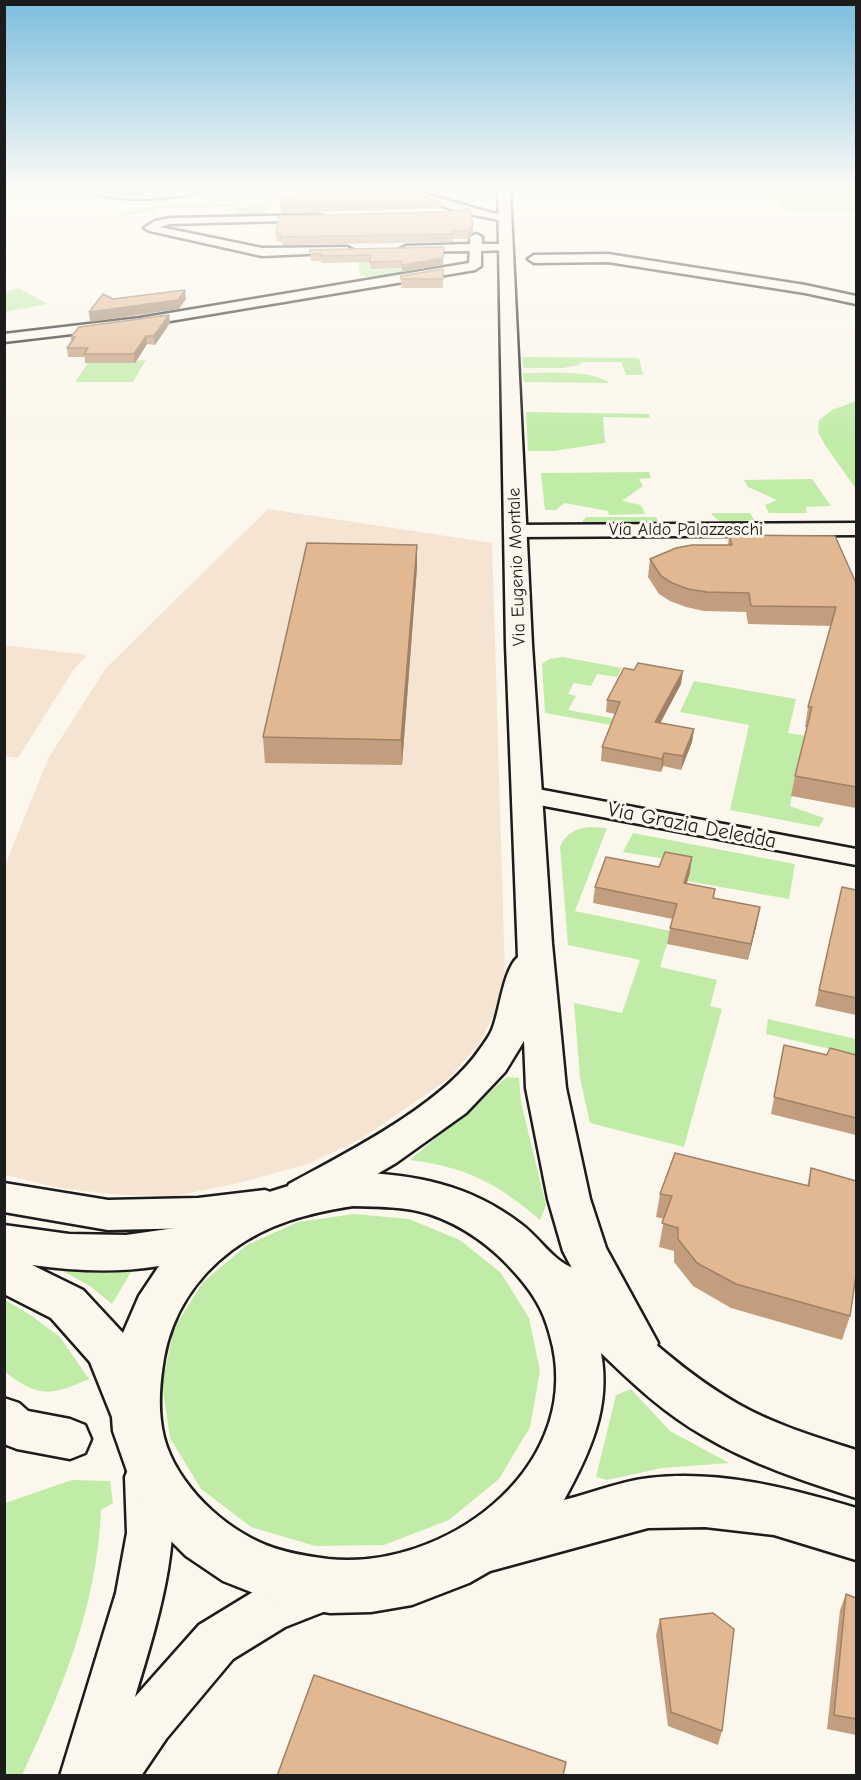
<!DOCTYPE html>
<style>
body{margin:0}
#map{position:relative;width:861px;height:1780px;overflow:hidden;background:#fbf7ec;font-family:"Comic Neue",sans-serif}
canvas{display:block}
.frame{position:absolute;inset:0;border:6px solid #1c1c1c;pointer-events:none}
</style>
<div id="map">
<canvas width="861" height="1780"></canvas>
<div class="frame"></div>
</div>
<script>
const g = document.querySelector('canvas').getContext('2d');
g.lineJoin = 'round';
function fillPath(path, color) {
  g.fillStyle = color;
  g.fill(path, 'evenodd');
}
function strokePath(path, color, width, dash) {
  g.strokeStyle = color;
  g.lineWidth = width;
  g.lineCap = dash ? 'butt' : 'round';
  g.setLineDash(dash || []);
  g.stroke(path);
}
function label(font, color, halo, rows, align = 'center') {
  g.font = font + ' "Comic Neue",sans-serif';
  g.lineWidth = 6;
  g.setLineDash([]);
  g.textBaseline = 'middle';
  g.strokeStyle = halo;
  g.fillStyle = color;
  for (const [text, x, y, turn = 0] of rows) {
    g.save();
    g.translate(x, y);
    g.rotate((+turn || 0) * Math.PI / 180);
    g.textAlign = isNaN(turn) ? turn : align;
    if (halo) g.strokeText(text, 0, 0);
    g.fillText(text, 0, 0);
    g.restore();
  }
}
fillPath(new Path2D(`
 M 268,509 L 492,543 L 505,975 L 498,1007 L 478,1045 L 447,1080 L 361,1139 L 308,1164 L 239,1183 L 175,1196 L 122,1195 L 60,1188 L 5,1175 L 5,870 L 7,860 L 49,757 L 106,668 Z
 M 4,645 L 87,655 L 74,669 L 18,758 L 5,756 Z`), '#f4e4d1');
fillPath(new Path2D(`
 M 760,190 L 856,190 L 856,212 L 799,212 L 781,208 L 780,198 Z
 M 300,203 L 267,205 L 266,217 L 236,218 L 236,207 L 155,208 L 155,211 L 158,214 L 145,212 L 101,220 L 152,206 L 237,204 L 237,207 L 248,207 L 248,204 Z
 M 356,252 L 378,252 L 371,269 L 417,268 L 419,273 L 381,280 L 360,275 Z
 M 19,288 L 48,304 L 5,312 L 5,292 Z
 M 522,357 L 639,358 L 643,375 L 626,375 L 621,362 L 581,362 L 580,365 L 563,368 L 523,368 Z
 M 146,360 L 133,382 L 75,382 L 88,363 Z
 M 523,373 C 548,373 590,369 610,383 L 524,382 Z
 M 856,401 L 856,489 L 825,445 L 818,432 L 819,420 L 832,410 Z
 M 526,412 L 649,414 L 650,418 L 603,417 L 605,443 L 554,451 L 528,451 Z
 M 649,472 L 651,478 L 639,479 L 643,486 L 622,501 L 641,505 L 645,514 L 609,515 L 608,511 L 564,503 L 556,510 L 545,510 L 541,473 Z
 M 812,479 L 831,506 L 806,507 L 807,513 L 769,513 L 765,505 L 777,500 L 748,487 L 744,480 Z
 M 711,513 L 750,513 L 756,523 L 755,526 C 739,526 721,527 711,513 Z
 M 586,517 L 656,517 L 659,524 L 585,526 L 582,522 Z
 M 563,657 L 622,668 L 617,677 L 597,674 L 591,686 L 574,683 L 568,694 L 576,696 L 568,710 L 639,723 L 622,727 L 545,713 L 542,664 L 549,659 Z
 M 694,681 L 796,699 L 788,733 L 856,744 L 856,760 L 801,750 L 790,806 L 824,818 L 819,827 L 730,810 L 749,725 L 680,712 Z
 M 589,827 L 607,828 L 575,911 L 671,931 L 660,967 L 717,980 L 710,1006 L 722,1009 L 684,1147 L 590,1123 L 580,1078 L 574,1003 L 622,1013 L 640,960 L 568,945 L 560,846 C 567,833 574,829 589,827 Z
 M 633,833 L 795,864 L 789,899 L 687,881 L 666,859 L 623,852 Z
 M 768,1019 L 856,1039 L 856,1055 L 766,1034 Z
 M 507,1077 L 519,1078 L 521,1102 L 546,1205 L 540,1220 C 497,1183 466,1167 410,1160 Z
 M 354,1214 L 409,1219 L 460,1240 L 501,1273 L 529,1318 L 540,1371 L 530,1427 L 499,1479 L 449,1520 L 384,1545 L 315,1546 L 251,1527 L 201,1489 L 170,1438 L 162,1383 L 174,1328 L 203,1282 L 247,1245 L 298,1222 Z
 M 134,1267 L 112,1304 L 90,1286 L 59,1269 L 101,1272 Z
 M 5,1300 L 32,1316 L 60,1337 L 89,1379 C 51,1396 39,1398 5,1372 Z
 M 631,1389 L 670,1431 L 729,1463 L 662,1468 L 607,1480 L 596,1477 L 616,1395 Z
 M 72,1480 L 110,1481 L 113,1503 L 101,1510 C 97,1606 62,1690 22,1775 L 5,1775 L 5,1503 Z`), '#c1eca8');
const lane = new Path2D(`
 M 89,190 L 128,195 L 203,190 C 174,200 117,204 89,190 Z`);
const street = new Path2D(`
 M 394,190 L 411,190 L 510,218 L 505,221 L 463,213 Z
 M 318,215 L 322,216 L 322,220 L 170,224 L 160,227 L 262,248 L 347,247 L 353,250 L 351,252 L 262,256 L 150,231 L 144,228 L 155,221 L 170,218 Z
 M 476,234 L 482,237 L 482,244 L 506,244 L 512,247 L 506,250 L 481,251 L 481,266 L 475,270 L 140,326 L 4,342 L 4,334 L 140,318 L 469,263 L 470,251 L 406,252 L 400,249 L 406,246 L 470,244 L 470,237 Z
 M 608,254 L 805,285 L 856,296 L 856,304 L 805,293 L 608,262 L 534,263 L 528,259 L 534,255 Z
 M 856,523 L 856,535 L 516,537 L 509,535 L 506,531 L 509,527 L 516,525 Z
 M 527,787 L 856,849 L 856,865 L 518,801 L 514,795 L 518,789 Z
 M 4,1183 L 108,1200 L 198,1198 L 265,1190 L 278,1195 L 283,1205 L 278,1215 L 265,1220 L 198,1228 L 108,1230 L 4,1212 Z
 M 4,1398 L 19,1403 L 28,1411 L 70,1419 L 85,1425 L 91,1439 L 85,1453 L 70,1459 L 17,1449 L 4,1444 Z
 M 147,1456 L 163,1462 C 190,1526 154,1633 135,1697 L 199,1625 L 253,1592 L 319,1567 L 336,1573 L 342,1590 L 336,1607 L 285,1627 L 233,1659 L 166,1739 L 141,1776 L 60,1776 L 116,1593 L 127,1533 L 125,1477 L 131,1462 Z`);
const secondary = new Path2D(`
 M 498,190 L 510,190 L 532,645 L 552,944 L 566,1088 L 590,1199 L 606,1248 L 658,1343 L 652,1357 L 635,1363 L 618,1357 L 563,1251 L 548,1199 L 526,1088 L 524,1041 L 505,1072 L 466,1113 L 396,1163 L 319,1208 L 304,1213 L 289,1208 L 283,1196 L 289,1184 C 348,1152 442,1105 480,1049 C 484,1043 489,1037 492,1030 C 500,1011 503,970 518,957 L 506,645 Z`);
const primary = new Path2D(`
 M 353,1172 C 416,1175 469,1184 521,1224 C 539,1237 552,1260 573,1268 C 625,1316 675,1368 738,1404 C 775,1425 816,1437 856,1450 L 856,1498 C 804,1481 751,1464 704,1436 C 665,1414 633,1384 601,1353 C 611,1407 590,1453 564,1500 C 592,1493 621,1481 649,1478 C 720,1470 789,1488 856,1508 L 856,1560 L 774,1535 L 705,1527 L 648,1528 L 490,1571 L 469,1583 L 412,1605 L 371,1612 L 330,1613 L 284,1605 L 223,1581 L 186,1556 L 155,1525 L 133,1488 L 113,1431 L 112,1417 L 90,1362 L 51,1318 L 4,1294 L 4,1225 L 69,1234 L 126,1235 L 203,1224 L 234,1206 L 266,1193 L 298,1183 ZM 353,1206 C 379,1207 404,1206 429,1214 C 463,1225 494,1248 516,1274 C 538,1299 546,1316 553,1347 C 579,1472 443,1571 328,1559 C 305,1556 280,1552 259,1542 C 216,1522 170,1477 162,1428 C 158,1404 160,1382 164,1358 C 172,1314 196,1277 232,1250 C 269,1223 309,1213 353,1206 ZM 32,1265 C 75,1271 116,1273 159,1266 L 139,1296 L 123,1333 L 83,1290 Z`);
strokePath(lane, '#1c1c1c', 4);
strokePath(street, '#1c1c1c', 5);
strokePath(secondary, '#1c1c1c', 5);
strokePath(primary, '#1c1c1c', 5);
fillPath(lane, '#fbf7ec');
fillPath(street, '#fbf7ec');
fillPath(secondary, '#fbf7ec');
fillPath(primary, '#fbf7ec');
fillPath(new Path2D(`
 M 441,202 L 441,208 L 281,213 L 281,206 Z
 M 447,212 L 473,233 L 468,239 L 453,239 L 453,242 L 282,245 L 282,242 L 277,242 L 276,234 Z
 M 444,247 L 443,265 L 402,272 L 402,268 L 371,269 L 370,262 L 321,263 L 321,261 L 311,261 L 310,250 Z
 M 443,269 L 443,288 L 401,288 L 401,276 Z
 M 169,315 L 170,323 L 155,345 L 147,344 L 135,363 L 85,363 L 85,357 L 68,357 L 67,348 L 71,342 L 71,337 Z
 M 729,535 L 856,583 L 856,808 L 791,796 L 795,776 L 807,727 L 805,727 L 808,707 L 831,626 L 748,624 L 746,612 L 704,611 L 686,607 L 670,601 L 659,594 L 648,577 L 650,559 L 728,545 Z
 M 417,545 L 417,567 L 402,765 L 265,763 L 263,737 Z
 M 681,684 L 660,723 L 694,729 L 692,742 L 681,770 L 663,766 L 661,772 L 601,761 L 602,747 L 615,714 L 606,712 L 607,700 Z
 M 690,872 L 687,883 L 757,923 L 748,960 L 667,944 L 670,928 L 673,919 L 593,903 L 595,887 Z
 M 842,887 L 856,890 L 856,1015 L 815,1006 Z
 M 784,1045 L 827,1055 L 856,1055 L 856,1135 L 771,1114 Z
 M 811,1168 L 850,1316 L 842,1340 L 731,1308 L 693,1286 L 674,1262 L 674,1251 L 659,1247 L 664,1219 L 656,1217 L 660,1194 L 807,1186 Z
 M 846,1594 L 856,1598 L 856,1735 L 827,1729 L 840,1610 Z
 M 660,1619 L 722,1731 L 718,1745 L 668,1726 L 656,1635 Z`), '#c29e7e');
fillPath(new Path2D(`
 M 473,225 L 473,233 L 468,239 L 468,231 Z
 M 443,258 L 443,265 L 402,272 L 402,265 Z
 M 185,290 L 186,299 L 179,309 L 90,322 L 89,312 Z
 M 169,315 L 170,323 L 155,345 L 154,336 Z
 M 146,336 L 147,344 L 135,363 L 134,354 Z
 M 417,545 L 417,567 L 402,765 L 401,740 Z
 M 683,671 L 681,684 L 654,735 L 655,722 Z
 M 694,729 L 692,742 L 681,770 L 683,756 Z
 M 664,753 L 663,766 L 661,772 L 662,759 Z
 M 692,857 L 690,872 L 682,898 L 684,883 Z
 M 760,907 L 757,923 L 748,960 L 751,944 Z`), '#9e8166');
const building = new Path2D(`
 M 336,190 L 402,190 L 441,202 L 281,206 L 282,198 Z
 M 470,209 L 473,225 L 468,231 L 452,231 L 453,234 L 281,237 L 281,234 L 276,234 L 279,216 L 447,212 Z
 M 444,247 L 443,258 L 402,265 L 402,261 L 370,262 L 370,255 L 321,256 L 321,254 L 310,254 L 310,250 Z
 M 443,269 L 443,279 L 401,279 L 401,276 Z
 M 185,290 L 178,300 L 89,312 L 103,294 L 113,299 Z
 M 169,315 L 154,336 L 146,336 L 134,354 L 84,354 L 88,348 L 67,348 L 75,337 L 71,337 L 79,327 Z
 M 729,535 L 835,536 L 856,583 L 856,787 L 795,776 L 812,707 L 808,707 L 836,607 L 751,606 L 749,593 L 707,592 L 688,589 L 672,583 L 661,576 L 650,559 L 676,548 L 692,545 L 732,545 Z
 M 307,543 L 417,545 L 401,740 L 263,737 Z
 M 638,663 L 683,671 L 655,722 L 694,729 L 683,756 L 664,753 L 662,759 L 602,747 L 620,702 L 607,700 L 624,668 L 634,670 Z
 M 665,852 L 692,857 L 684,883 L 715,889 L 713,898 L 760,907 L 751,944 L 670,928 L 677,904 L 595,887 L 606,857 L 659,867 Z
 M 842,887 L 856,890 L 856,998 L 819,990 Z
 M 784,1045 L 827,1055 L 830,1048 L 856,1055 L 856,1118 L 774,1097 Z
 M 675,1153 L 809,1186 L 811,1168 L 856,1181 L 856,1275 L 850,1316 L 736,1284 L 697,1263 L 678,1239 L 678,1228 L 662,1223 L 672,1196 L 660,1194 Z
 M 846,1594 L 856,1598 L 856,1719 L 834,1715 Z
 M 713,1613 L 734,1629 L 722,1731 L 671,1712 L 660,1619 Z
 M 314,1675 L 566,1762 L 563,1776 L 277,1776 Z`);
fillPath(building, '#e2b892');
strokePath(building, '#9e8166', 1.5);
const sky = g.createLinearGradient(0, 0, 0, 440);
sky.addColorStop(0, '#7bbdde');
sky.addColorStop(0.43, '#fdfbf6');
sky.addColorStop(1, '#fdfbf600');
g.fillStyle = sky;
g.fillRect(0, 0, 861, 440);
label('18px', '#1c1c1c', '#fbf7ec', [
 ["Via Aldo Palazzeschi",686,530],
 ["Via Eugenio Montale",517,567,-92]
]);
label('21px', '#1c1c1c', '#fbf7ec', [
 ["Via Grazia Deledda",692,826,11]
]);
</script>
